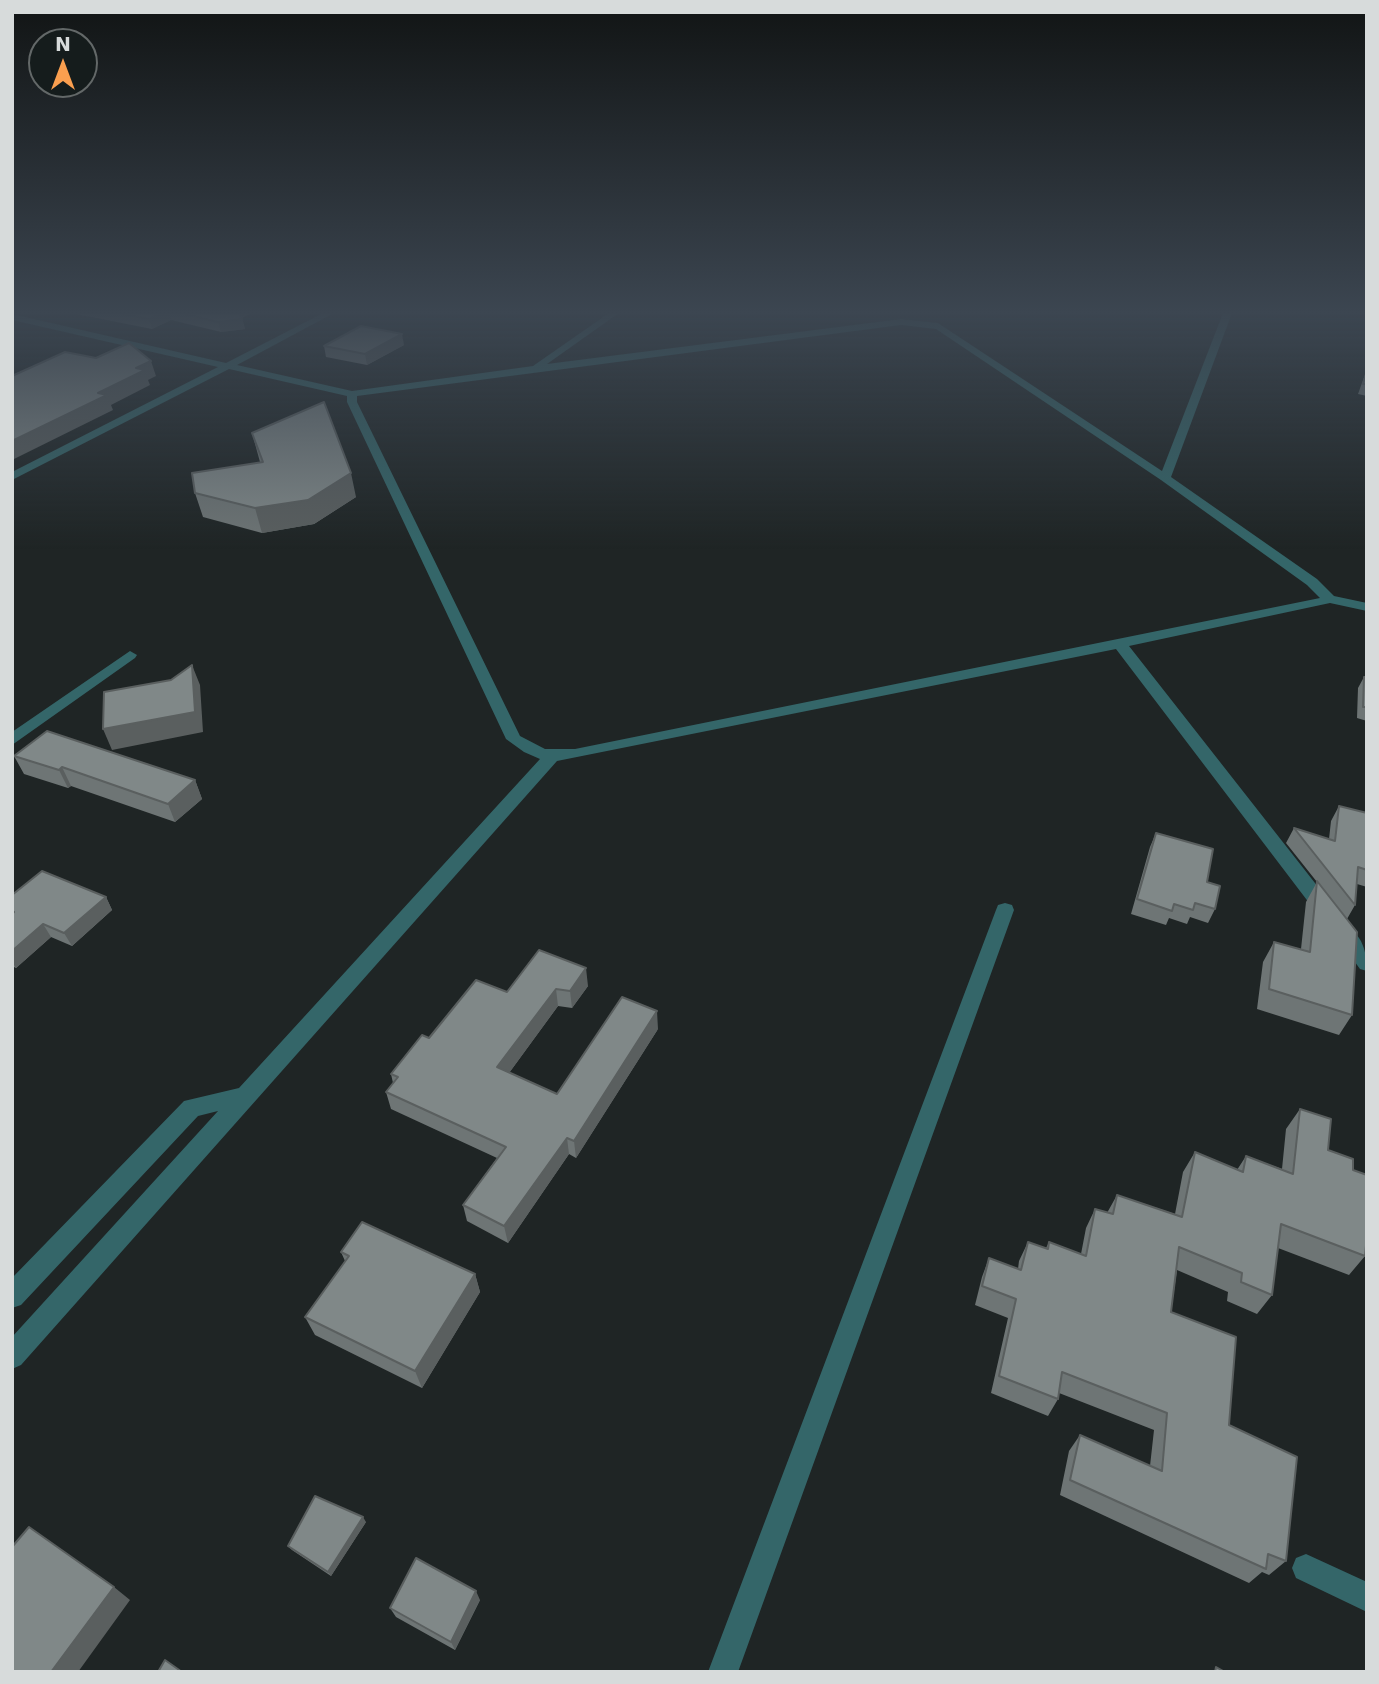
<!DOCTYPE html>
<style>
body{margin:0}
#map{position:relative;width:1379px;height:1684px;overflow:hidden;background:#1f2525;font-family:"DejaVu Sans",sans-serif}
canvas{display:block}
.frame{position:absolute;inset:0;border:14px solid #d7dbdb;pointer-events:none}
.north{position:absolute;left:28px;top:28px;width:70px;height:70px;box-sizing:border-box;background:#151c1c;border:2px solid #636868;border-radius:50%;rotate:0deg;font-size:19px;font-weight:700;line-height:28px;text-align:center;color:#d7dbdb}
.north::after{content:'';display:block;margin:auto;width:24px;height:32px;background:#fa9f4f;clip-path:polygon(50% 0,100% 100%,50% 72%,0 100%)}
</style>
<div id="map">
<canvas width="1379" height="1684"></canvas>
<div class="frame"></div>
<div class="north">N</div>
</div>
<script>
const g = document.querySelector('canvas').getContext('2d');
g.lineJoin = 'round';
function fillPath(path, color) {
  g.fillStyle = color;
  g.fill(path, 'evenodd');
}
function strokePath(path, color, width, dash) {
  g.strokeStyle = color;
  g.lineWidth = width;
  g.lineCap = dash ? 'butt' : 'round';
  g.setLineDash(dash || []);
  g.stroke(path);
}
fillPath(new Path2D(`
 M 323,313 L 334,313 L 237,365 L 352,391 L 533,366 L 609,313 L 619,313 L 547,364 L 901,319 L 938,323 L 1162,471 L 1223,313 L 1232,313 L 1171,477 L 1317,579 L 1334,596 L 1367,603 L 1367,611 L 1330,603 L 1129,646 L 1333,906 L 1335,911 L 1333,916 L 1319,916 L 1116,649 L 557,761 L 21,1365 L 12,1369 L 12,1337 L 218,1111 L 198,1116 L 21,1305 L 12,1308 L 12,1278 L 184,1101 L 239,1088 L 540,759 L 524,752 L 506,739 L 347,402 L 347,396 L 229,369 L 12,480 L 12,472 L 218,367 L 12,320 L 12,314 L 226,363 ZM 901,325 L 936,329 L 1161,480 L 1307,585 L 1320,598 L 575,749 L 545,749 L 520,736 L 357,402 L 357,396 Z
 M 130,651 L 137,655 L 135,658 L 12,745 L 12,732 Z
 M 1005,903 L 1012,905 L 1014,910 L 738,1672 L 708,1672 L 996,910 L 998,905 Z
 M 1343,926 C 1363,932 1367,954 1367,971 L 1360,969 L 1334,933 L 1336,928 Z
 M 1306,1554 L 1367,1582 L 1367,1612 L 1296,1578 L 1292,1568 L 1296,1558 Z`), '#346669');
fillPath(new Path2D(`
 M 71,313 L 251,313 L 242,318 L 245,329 L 221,332 L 171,320 L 152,329 Z
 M 404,345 L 367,365 L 326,357 L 324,346 Z
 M 1367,369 L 1367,396 L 1358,394 Z
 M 252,433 L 356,497 L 314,524 L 262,533 L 203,517 L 195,493 L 260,462 Z
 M 1364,677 L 1367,677 L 1367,721 L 1357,718 L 1358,688 Z
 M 14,756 L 195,780 L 202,799 L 175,822 L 71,786 L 68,788 L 24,774 Z
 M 1339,806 L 1367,813 L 1367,887 L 1357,884 L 1355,905 L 1347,919 L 1352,1015 L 1339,1035 L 1257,1009 L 1263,962 L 1274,942 L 1301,949 L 1306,902 L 1317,882 L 1286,843 L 1294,828 L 1329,839 L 1331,821 Z
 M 1156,833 L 1207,882 L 1215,909 L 1208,923 L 1190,917 L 1187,924 L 1169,918 L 1166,925 L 1131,914 L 1150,847 Z
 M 12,895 L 106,897 L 112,910 L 72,946 L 51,937 L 16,968 L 12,966 Z
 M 588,986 L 572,1008 L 558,1006 L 509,1073 L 557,1094 L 658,1029 L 576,1158 L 569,1154 L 508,1243 L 467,1221 L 463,1205 L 497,1158 L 391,1109 L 386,1092 L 393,1083 L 391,1074 L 429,1038 L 507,992 Z
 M 1300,1109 L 1328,1150 L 1353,1170 L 1365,1256 L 1349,1275 L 1278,1248 L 1272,1295 L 1257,1314 L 1227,1301 L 1228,1292 L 1177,1270 L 1171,1312 L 1229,1425 L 1286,1561 L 1269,1575 L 1262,1572 L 1249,1583 L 1060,1495 L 1069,1451 L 1080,1435 L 1150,1466 L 1154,1430 L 1059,1393 L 1058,1399 L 1048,1416 L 991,1393 L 1008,1318 L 975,1305 L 982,1277 L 989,1258 L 1018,1269 L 1019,1261 L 1028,1242 L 1046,1248 L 1049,1242 L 1081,1254 L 1086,1228 L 1095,1209 L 1107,1213 L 1117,1195 L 1175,1214 L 1183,1172 L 1195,1152 L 1237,1170 L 1246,1156 L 1282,1169 L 1286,1129 Z
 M 341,1252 L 475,1274 L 480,1292 L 422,1388 L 315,1335 L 305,1317 L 345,1261 Z
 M 366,1522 L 331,1576 L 292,1550 L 288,1546 Z
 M 480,1600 L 455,1650 L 396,1617 L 390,1608 Z`), '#6e7575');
fillPath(new Path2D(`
 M 162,313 L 169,313 L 171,320 L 152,329 L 149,319 Z
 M 239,313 L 251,313 L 240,318 Z
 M 242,319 L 245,329 L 221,332 L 218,322 Z
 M 402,334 L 404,345 L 367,365 L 365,354 Z
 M 151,361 L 156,376 L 148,380 L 150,385 L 111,405 L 113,410 L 12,460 L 12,441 L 98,393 L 136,368 Z
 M 351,473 L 356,497 L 314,524 L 262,533 L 255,508 Z
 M 192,665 L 200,685 L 203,732 L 112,750 L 103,729 Z
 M 62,767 L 71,786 L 68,788 L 59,770 Z
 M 195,780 L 202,799 L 175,822 L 168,804 Z
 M 106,897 L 112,910 L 72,946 L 64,933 Z
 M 43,924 L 51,937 L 16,968 L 12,962 L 12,951 Z
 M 586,968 L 588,986 L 572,1008 L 570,991 Z
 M 556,989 L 558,1006 L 501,1084 L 497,1067 Z
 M 657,1011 L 658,1029 L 576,1158 L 574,1141 Z
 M 567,1138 L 569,1154 L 508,1243 L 504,1226 Z
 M 475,1274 L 480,1292 L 422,1388 L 415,1371 Z
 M 363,1517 L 366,1522 L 331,1576 L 328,1572 Z
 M 114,1587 L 130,1600 L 78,1672 L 51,1672 Z
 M 476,1591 L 480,1600 L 455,1650 L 451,1642 Z`), '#5a5f5f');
const building = new Path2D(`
 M 118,313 L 162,313 L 149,319 Z
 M 181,313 L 240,313 L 242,319 L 218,322 Z
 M 361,326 L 402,334 L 365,354 L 324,346 Z
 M 129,343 L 151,361 L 136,368 L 145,370 L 98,393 L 107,395 L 12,441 L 12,376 L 65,352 L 96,358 Z
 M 1367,371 L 1367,384 L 1363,384 Z
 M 324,402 L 351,473 L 308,500 L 255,508 L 195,493 L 192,473 L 263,462 L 252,433 Z
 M 192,665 L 195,712 L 103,729 L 104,692 L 171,680 Z
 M 1364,677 L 1367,677 L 1367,707 L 1363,707 Z
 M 47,731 L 195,780 L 168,804 L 62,767 L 59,770 L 14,756 Z
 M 1339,806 L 1367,813 L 1367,870 L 1358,867 L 1355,905 L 1294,828 L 1335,841 Z
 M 1156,833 L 1213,849 L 1207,882 L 1220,886 L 1215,909 L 1195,903 L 1193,910 L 1174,904 L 1172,911 L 1137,899 Z
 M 42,871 L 106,897 L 64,933 L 43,924 L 12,951 L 12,914 L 14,912 L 12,911 L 12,895 Z
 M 1317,881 L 1357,932 L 1352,1015 L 1269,989 L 1274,942 L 1310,952 Z
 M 539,950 L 586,968 L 570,991 L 556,989 L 497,1067 L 557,1094 L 622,997 L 657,1011 L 574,1141 L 567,1138 L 504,1226 L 463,1205 L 506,1147 L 386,1092 L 398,1077 L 391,1074 L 422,1035 L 429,1038 L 476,980 L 507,992 Z
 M 1300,1109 L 1331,1119 L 1328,1150 L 1353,1159 L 1353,1170 L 1367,1175 L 1367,1235 L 1365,1256 L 1281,1224 L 1272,1295 L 1241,1282 L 1242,1273 L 1179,1247 L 1171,1312 L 1236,1337 L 1229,1425 L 1297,1457 L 1286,1561 L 1268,1554 L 1266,1569 L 1070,1480 L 1080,1435 L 1162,1471 L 1167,1413 L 1062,1372 L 1058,1399 L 999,1376 L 1016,1299 L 982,1286 L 989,1258 L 1021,1270 L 1028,1242 L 1048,1249 L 1049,1242 L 1086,1256 L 1095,1209 L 1113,1214 L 1117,1195 L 1182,1217 L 1195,1152 L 1243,1172 L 1246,1156 L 1293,1174 Z
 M 362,1222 L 475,1274 L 415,1371 L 305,1317 L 349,1256 L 341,1252 Z
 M 315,1496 L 363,1517 L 328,1572 L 288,1546 Z
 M 29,1527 L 114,1587 L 51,1672 L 12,1672 L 12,1547 Z
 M 416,1558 L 476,1591 L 451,1642 L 390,1608 Z
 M 165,1660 L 182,1672 L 158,1672 Z
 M 1216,1667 L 1225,1672 L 1215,1672 Z`);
fillPath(building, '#808888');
strokePath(building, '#5a5f5f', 2);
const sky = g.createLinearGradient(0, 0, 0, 549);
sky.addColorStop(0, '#111414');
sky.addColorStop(0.57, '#3c4651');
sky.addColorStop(1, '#3c465100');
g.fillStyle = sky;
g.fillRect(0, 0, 1379, 549);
</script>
